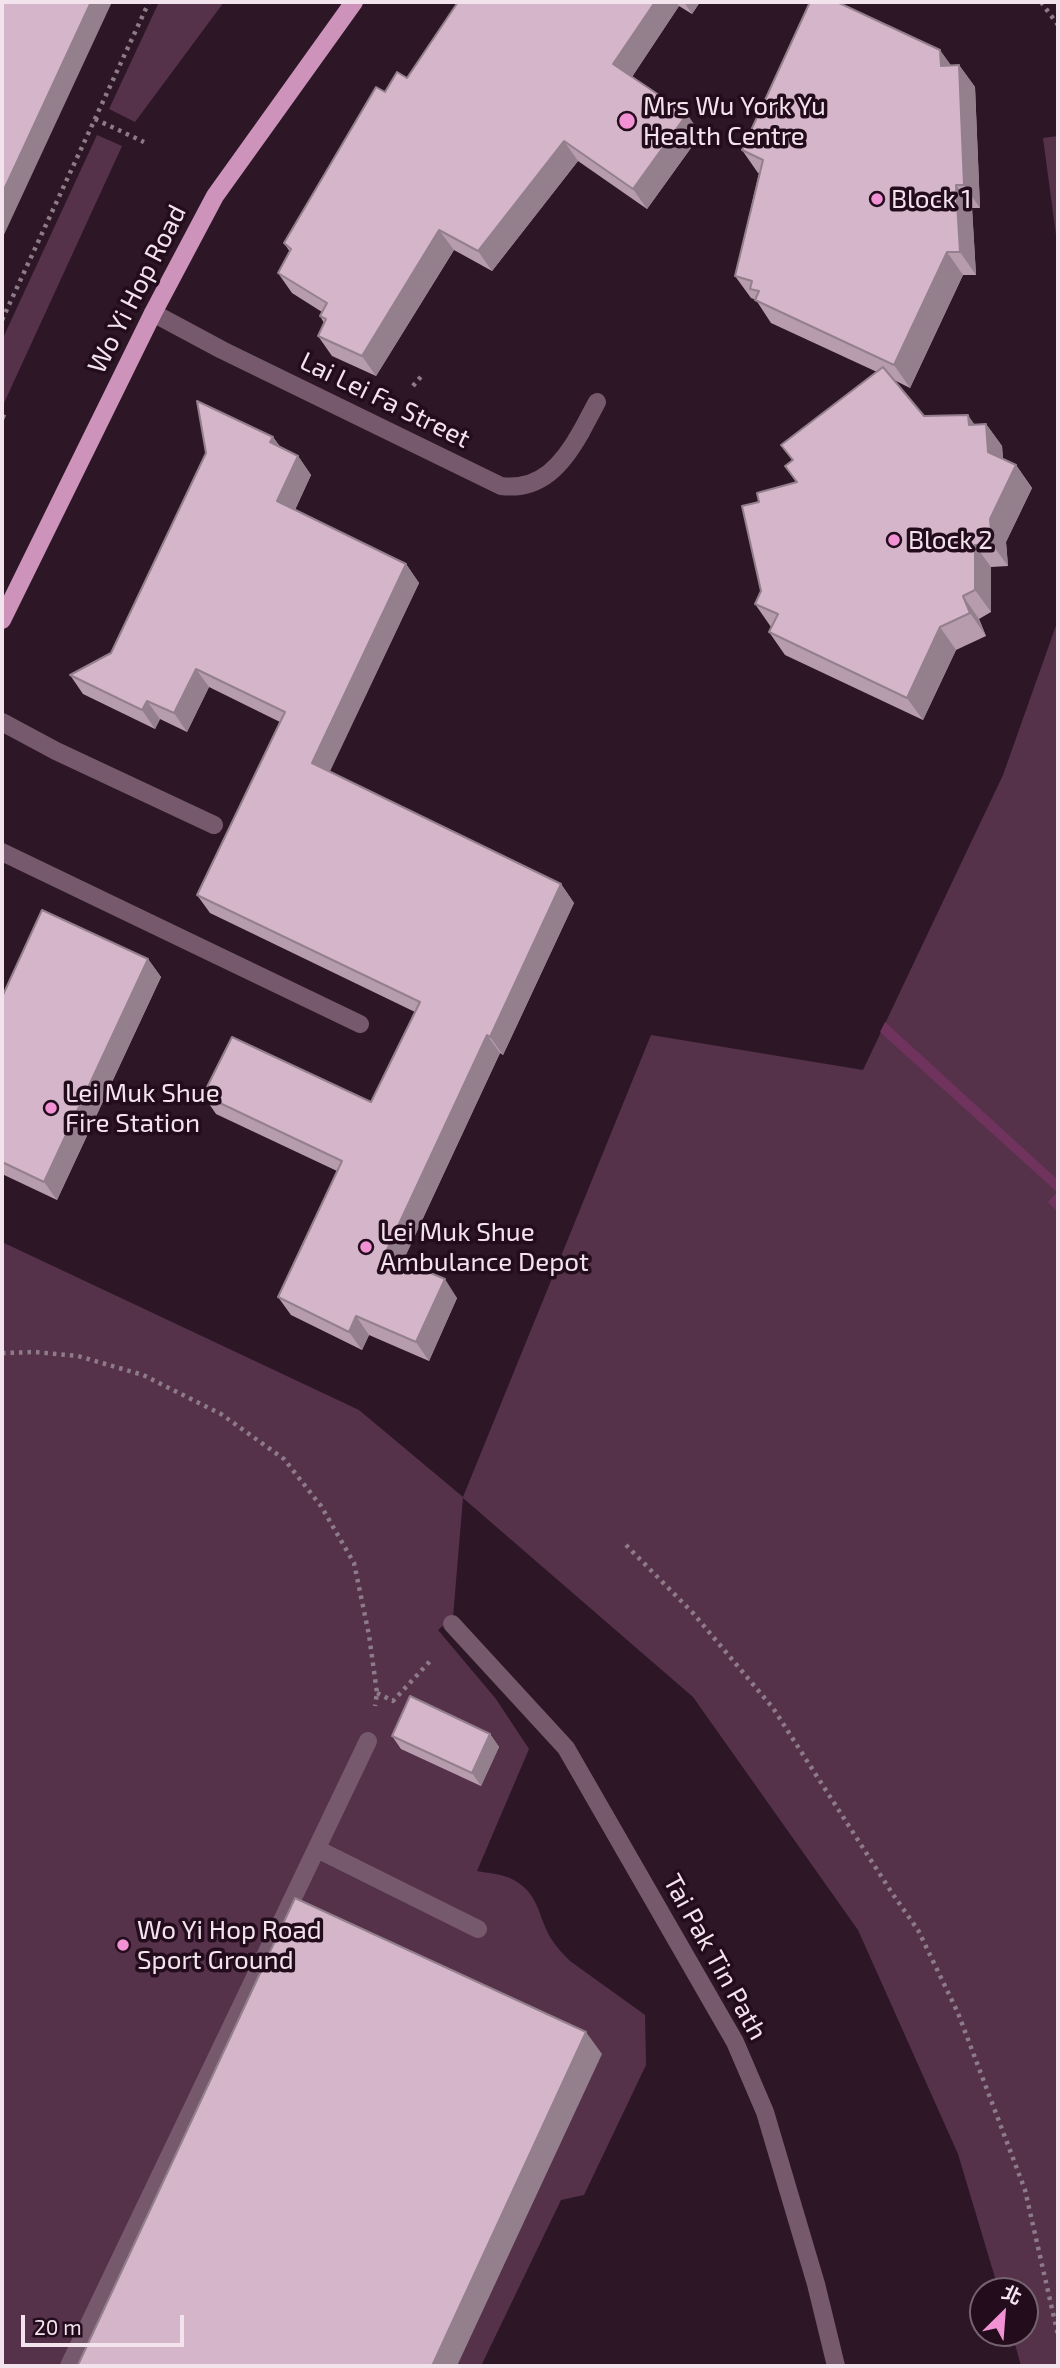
<!DOCTYPE html>
<meta charset="utf-8">
<style>
body{margin:0}
#map{position:relative;width:1060px;height:2368px;overflow:hidden;background:#2d1726;font-family:"Exo 2","Noto Sans TC",sans-serif}
canvas{display:block}
.frame{position:absolute;inset:0;border:4px solid #f3e3ed;pointer-events:none}
.north{position:absolute;left:969px;top:2277px;width:70px;height:70px;box-sizing:border-box;background:#230d1d;border:2px solid #766370;border-radius:50%;rotate:25deg;font-size:19px;font-weight:700;line-height:28px;text-align:center;color:#f3e3ed}
.north::after{content:'';display:block;margin:auto;width:24px;height:32px;background:#f391d5;clip-path:polygon(50% 0,100% 100%,50% 72%,0 100%)}
.scale{position:absolute;left:21px;top:2315px;width:163px;height:32px;box-sizing:border-box;border:4px solid #f3e3ed;border-top:0;padding-left:9px;font-size:21px;line-height:24px;white-space:nowrap;color:#f3e3ed;-webkit-text-stroke:5px #230d1d;paint-order:stroke}
</style>
<div id="map">
<canvas width="1060" height="2368"></canvas>
<div class="frame"></div>
<div class="north">北</div>
<div class="scale">20 m</div>
</div>
<script>
const g = document.querySelector('canvas').getContext('2d');
g.lineJoin = 'round';
function fillPath(path, color) {
  g.fillStyle = color;
  g.fill(path, 'evenodd');
}
function strokePath(path, color, width, dash) {
  g.strokeStyle = color;
  g.lineWidth = width;
  g.lineCap = dash ? 'butt' : 'round';
  g.setLineDash(dash || []);
  g.stroke(path);
}
function label(font, color, halo, rows, align = 'center') {
  g.font = font + ' "Exo 2",sans-serif';
  g.lineWidth = 7;
  g.setLineDash([]);
  g.textBaseline = 'middle';
  g.strokeStyle = halo;
  g.fillStyle = color;
  for (const [text, x, y, turn = 0] of rows) {
    g.save();
    g.translate(x, y);
    g.rotate((+turn || 0) * Math.PI / 180);
    g.textAlign = isNaN(turn) ? turn : align;
    if (halo) g.strokeText(text, 0, 0);
    g.fillText(text, 0, 0);
    g.restore();
  }
}
fillPath(new Path2D(`
 M 159,2 L 224,2 L 135,122 L 109,109 Z
 M 97,135 L 122,146 L 4,403 L 2,402 L 2,340 Z
 M 1058,136 L 1058,250 L 1043,138 Z
 M 1058,620 L 1058,2366 L 1021,2366 L 1012,2333 L 1025,2333 L 1025,2291 L 999,2291 L 958,2154 L 858,1930 L 693,1697 L 463,1498 L 453,1617 L 438,1630 L 496,1699 L 529,1749 L 477,1871 C 488,1873 500,1874 510,1878 C 541,1893 537,1917 552,1940 C 557,1948 564,1955 570,1961 L 645,2015 L 646,2065 L 584,2195 L 561,2200 L 481,2366 L 2,2366 L 2,1242 L 359,1410 L 463,1497 L 651,1035 L 863,1070 L 1003,775 Z`), '#55324a');
fillPath(new Path2D(`
 M 885,1022 L 1058,1180 L 1058,1212 L 1048,1202 L 1057,1192 L 880,1032 Z`), '#6f335e');
strokePath(new Path2D(`
 M 1041,2 L 1058,25
 M 95,119 L 144,142
 M 2,320 L 149,2
 M 413,386 L 424,373
 M 2,416 L 9,419
 M 2,1353 L 35,1352 L 78,1356 L 143,1375 L 221,1414 L 284,1459 L 321,1506 L 354,1563 L 369,1635 L 377,1693 L 375,1706
 M 626,1545 L 693,1613 L 773,1708 L 892,1893 L 918,1930 L 958,2013 L 1025,2190 L 1058,2335
 M 377,1693 L 393,1701 L 432,1659`), '#8e7b88', 4.5, [3.5, 5]);
strokePath(new Path2D(`
 M 581,432 L 597,402
 M 2,722 L 56,751 L 214,825
 M 2,852 L 360,1024
 M 317,1849 L 478,1929
 M 69,2366 L 368,1741`), '#76596c', 18);
strokePath(new Path2D(`
 M 452,1624 L 566,1748 L 735,2042 L 765,2112 L 816,2284 L 836,2366`), '#76596c', 18);
strokePath(new Path2D(`
 M 153,313 L 222,350 L 501,486 C 541,491 563,464 581,432`), '#76596c', 18);
strokePath(new Path2D(`
 M 2,620 L 153,313 L 215,196 L 354,2`), '#cd93ba', 18);
fillPath(new Path2D(`
 M 458,2 L 700,2 L 692,14 L 679,6 L 632,77 L 701,134 L 647,209 L 578,161 L 492,271 L 454,250 L 376,376 L 332,356 L 318,336 L 324,323 L 320,316 L 322,312 L 292,293 L 278,273 L 290,252 L 284,243 L 385,92 L 407,78 Z
 M 951,65 L 959,65 L 975,87 L 980,208 L 972,208 L 976,275 L 963,275 L 910,388 L 894,380 L 924,416 L 975,425 L 986,424 L 1002,446 L 1003,459 L 1016,465 L 1032,488 L 1006,542 L 1008,566 L 991,567 L 991,612 L 979,619 L 986,636 L 956,650 L 923,720 L 785,655 L 769,632 L 771,627 L 755,604 L 761,591 L 759,502 L 796,482 L 785,466 L 792,460 L 781,445 L 877,372 L 771,323 L 756,300 L 751,298 L 735,276 L 759,173 L 758,173 L 742,150 Z
 M 273,437 L 281,448 L 298,456 L 311,475 L 295,510 L 406,564 L 419,583 L 329,772 L 561,884 L 574,903 L 503,1055 L 500,1053 L 403,1261 L 457,1298 L 429,1361 L 369,1335 L 362,1350 L 291,1315 L 278,1297 L 337,1171 L 216,1114 L 203,1095 L 371,1102 L 415,1012 L 210,913 L 197,895 L 280,722 L 209,687 L 187,732 L 160,719 L 155,729 L 83,694 L 70,675 L 111,653 Z
 M 148,959 L 161,977 L 57,1200 L 2,1174 L 2,997 Z
 M 490,1734 L 499,1747 L 481,1786 L 401,1749 L 392,1736 Z`), '#b69cad');
fillPath(new Path2D(`
 M 91,2 L 112,2 L 2,239 L 2,194 Z
 M 655,2 L 676,2 L 679,6 L 627,84 L 613,64 Z
 M 684,2 L 700,2 L 692,14 Z
 M 940,50 L 956,72 L 941,66 Z
 M 959,65 L 975,87 L 980,208 L 964,185 Z
 M 687,114 L 701,134 L 647,209 L 633,189 Z
 M 564,141 L 578,161 L 492,271 L 478,251 Z
 M 956,185 L 972,208 L 976,275 L 960,252 Z
 M 439,230 L 454,250 L 376,376 L 362,356 Z
 M 947,252 L 963,275 L 910,388 L 894,365 Z
 M 968,415 L 984,438 L 969,425 Z
 M 986,424 L 1002,446 L 1004,475 L 988,452 Z
 M 273,437 L 286,455 L 270,442 Z
 M 298,456 L 311,475 L 290,520 L 277,501 Z
 M 1016,465 L 1032,488 L 1006,542 L 1008,566 L 992,544 L 990,519 Z
 M 975,545 L 991,567 L 991,612 L 975,590 Z
 M 406,564 L 419,583 L 325,782 L 312,763 Z
 M 963,596 L 979,619 L 986,636 L 970,613 Z
 M 940,627 L 956,650 L 923,720 L 907,698 Z
 M 196,669 L 209,687 L 187,732 L 174,713 Z
 M 147,701 L 160,719 L 155,729 L 142,710 Z
 M 561,884 L 574,903 L 503,1055 L 490,1037 Z
 M 148,959 L 161,977 L 57,1200 L 44,1182 Z
 M 487,1035 L 500,1053 L 398,1272 L 385,1254 Z
 M 445,1279 L 457,1298 L 429,1361 L 416,1342 Z
 M 356,1316 L 369,1335 L 362,1350 L 349,1332 Z
 M 490,1734 L 499,1747 L 481,1786 L 472,1773 Z
 M 586,2032 L 602,2054 L 457,2366 L 432,2366 Z`), '#947f8d');
const building = new Path2D(`
 M 2,2 L 91,2 L 2,194 Z
 M 458,2 L 655,2 L 613,64 L 687,114 L 633,189 L 564,141 L 478,251 L 439,230 L 362,356 L 318,336 L 326,319 L 320,316 L 327,303 L 278,273 L 291,249 L 284,243 L 376,87 L 385,92 L 397,72 L 407,78 Z
 M 810,2 L 837,2 L 940,50 L 941,66 L 959,65 L 964,185 L 956,185 L 960,252 L 947,252 L 894,365 L 755,300 L 759,291 L 750,289 L 752,281 L 735,276 L 763,160 L 742,150 Z
 M 883,367 L 924,416 L 968,415 L 969,425 L 986,424 L 988,452 L 1016,465 L 990,519 L 992,544 L 975,545 L 975,590 L 963,596 L 970,613 L 940,627 L 907,698 L 769,632 L 778,614 L 755,604 L 761,591 L 742,506 L 759,502 L 757,493 L 797,482 L 785,466 L 793,460 L 781,445 Z
 M 197,401 L 273,437 L 270,442 L 298,456 L 277,501 L 406,564 L 312,763 L 561,884 L 490,1037 L 487,1035 L 385,1254 L 445,1279 L 416,1342 L 356,1316 L 349,1332 L 278,1297 L 342,1161 L 203,1095 L 232,1037 L 371,1102 L 420,1002 L 197,895 L 285,712 L 196,669 L 174,713 L 147,701 L 142,710 L 70,675 L 111,653 L 206,453 Z
 M 42,910 L 148,959 L 44,1182 L 2,1162 L 2,997 Z
 M 410,1696 L 490,1734 L 472,1773 L 392,1736 Z
 M 295,1898 L 586,2032 L 432,2366 L 80,2366 L 78,2365 Z`);
fillPath(building, '#d4b5c9');
strokePath(building, '#947f8d', 2);
for (const [x, y, r, color] of [
 [627,121,9,"#f391d5"],
 [877,199,7,"#f391d5"],
 [894,540,7,"#f391d5"],
 [51,1108,7,"#f391d5"],
 [366,1247,7,"#f391d5"],
 [123,1945,7,"#f391d5"]
]) {
  const dot = new Path2D();
  dot.arc(x, y, r, 0, 2 * Math.PI);
  g.fillStyle = color;
  g.fill(dot);
  strokePath(dot, '#230d1d', 2.5);
}
label('26px', '#f3e3ed', '#230d1d', [
 ["Mrs Wu York Yu",643,106],
 ["Health Centre",643,136],
 ["Block 1",891,199],
 ["Block 2",908,540],
 ["Lei Muk Shue",65,1093],
 ["Fire Station",65,1123],
 ["Lei Muk Shue",380,1232],
 ["Ambulance Depot",380,1262],
 ["Wo Yi Hop Road",137,1930],
 ["Sport Ground",137,1960]
], 'left');
label('26px', '#f3e3ed', '#230d1d', [
 ["Wo Yi Hop Road",137,289,-63],
 ["Lai Lei Fa Street",385,400,26],
 ["Tai Pak Tin Path",715,1957,61]
]);
</script>
